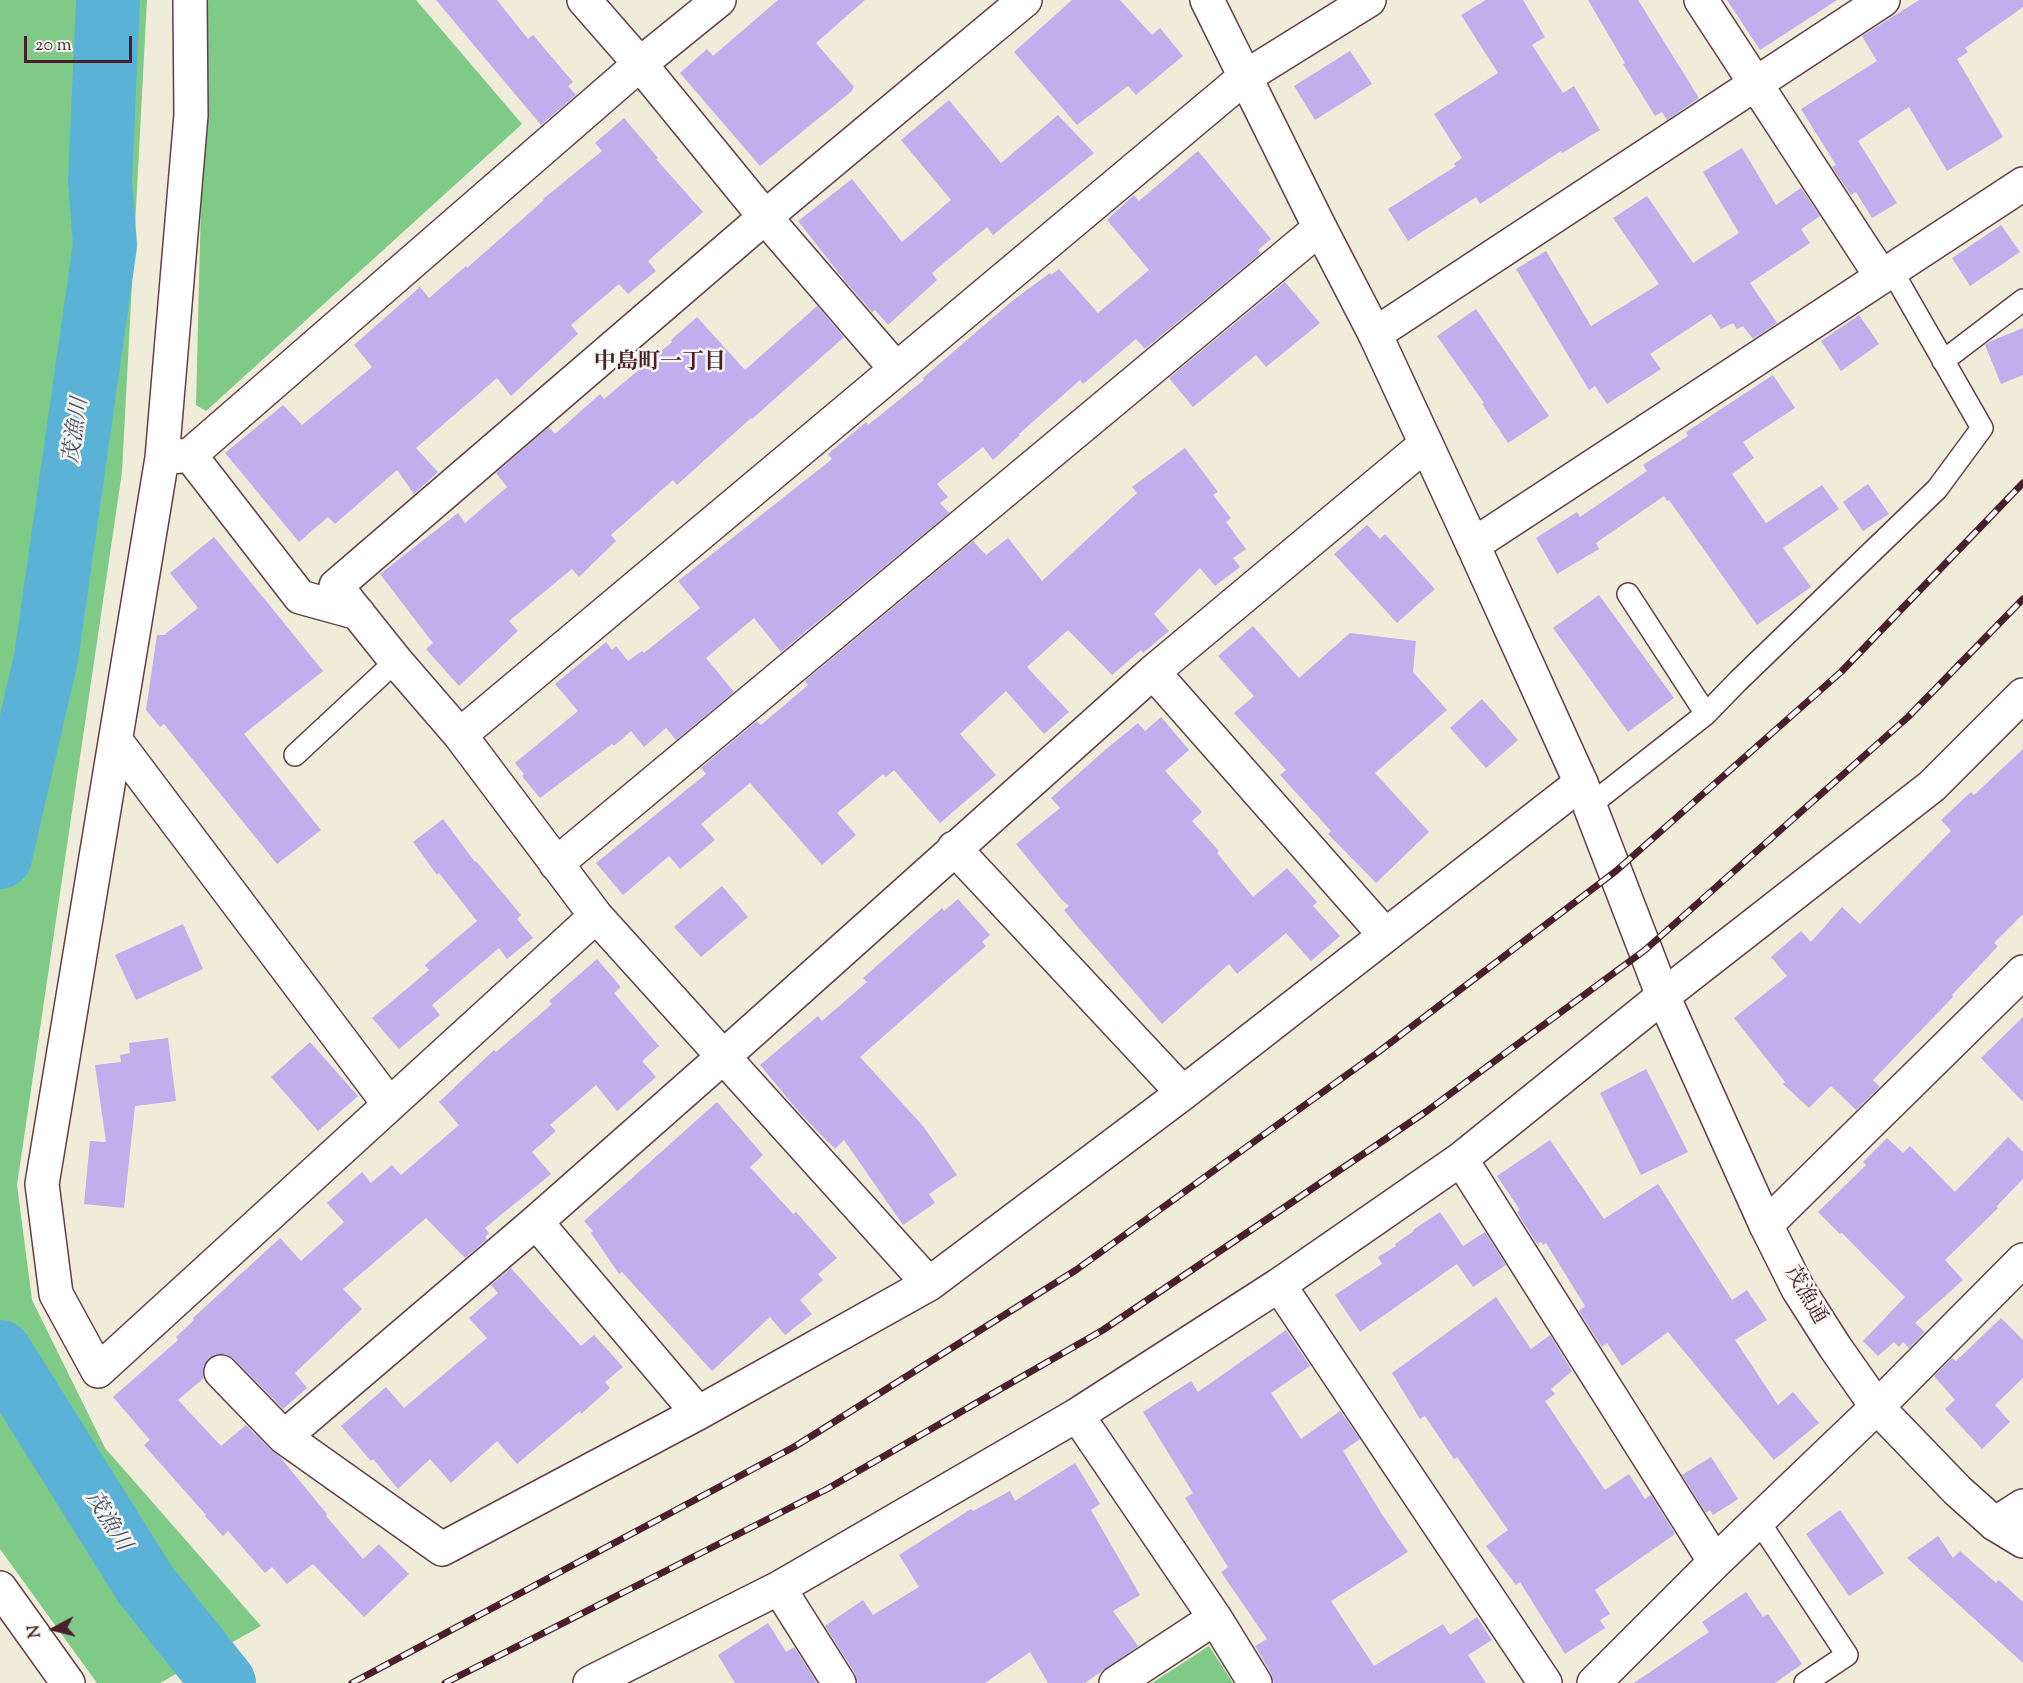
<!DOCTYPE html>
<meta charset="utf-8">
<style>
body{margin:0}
#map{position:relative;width:2023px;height:1683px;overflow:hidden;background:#efecda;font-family:"Sorts Mill Goudy",serif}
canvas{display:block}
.north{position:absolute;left:24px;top:1599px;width:60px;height:60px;-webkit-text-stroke:4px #f6f6f2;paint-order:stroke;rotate:263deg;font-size:16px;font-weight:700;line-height:24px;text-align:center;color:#4a1f2b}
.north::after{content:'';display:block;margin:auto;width:21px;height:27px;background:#4a1f2b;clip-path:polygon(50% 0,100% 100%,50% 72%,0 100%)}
.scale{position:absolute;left:24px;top:36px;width:108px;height:27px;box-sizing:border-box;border:3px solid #4a1f2b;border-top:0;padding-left:8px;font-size:18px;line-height:21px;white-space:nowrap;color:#4a1f2b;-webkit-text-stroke:4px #f6f6f2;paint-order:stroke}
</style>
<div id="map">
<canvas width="2023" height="1683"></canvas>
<div class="north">N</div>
<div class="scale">20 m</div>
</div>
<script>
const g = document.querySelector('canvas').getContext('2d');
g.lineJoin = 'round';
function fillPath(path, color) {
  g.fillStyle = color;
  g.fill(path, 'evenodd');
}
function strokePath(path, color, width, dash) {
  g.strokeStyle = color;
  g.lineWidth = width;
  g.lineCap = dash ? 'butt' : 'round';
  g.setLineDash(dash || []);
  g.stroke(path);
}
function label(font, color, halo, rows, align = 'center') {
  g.font = font + ' "Sorts Mill Goudy","Noto Serif JP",serif';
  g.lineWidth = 5;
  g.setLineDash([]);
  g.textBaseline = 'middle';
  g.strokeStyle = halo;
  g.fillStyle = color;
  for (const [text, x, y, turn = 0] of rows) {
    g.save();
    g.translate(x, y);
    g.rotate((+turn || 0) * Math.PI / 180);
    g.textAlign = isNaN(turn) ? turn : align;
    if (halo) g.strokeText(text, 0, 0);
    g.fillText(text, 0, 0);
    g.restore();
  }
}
fillPath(new Path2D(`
 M 0,0 L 147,0 L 122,472 L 17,1185 L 32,1300 L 105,1448 L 261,1626 L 160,1683 L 97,1683 L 0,1549 Z
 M 206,0 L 416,0 L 522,124 L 206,411 L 196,405 Z
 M 1209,1646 L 1233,1683 L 1152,1683 Z`), '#80ca88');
strokePath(new Path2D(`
 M 0,857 L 46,658 L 105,245 L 100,181 L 108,0
 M 0,1352 L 145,1584 L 224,1683`), '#5ab3d7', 64);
fillPath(new Path2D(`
 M 436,0 L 497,0 L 528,39 L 533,35 L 573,82 L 568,86 L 576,95 L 541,125 Z
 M 778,0 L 865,0 L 816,43 L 854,87 L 851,92 L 760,166 L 680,73 L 707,49 L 713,56 Z
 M 1072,0 L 1120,0 L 1152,35 L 1160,28 L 1183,56 L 1136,95 L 1128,86 L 1077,125 L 1014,52 Z
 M 1486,0 L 1523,0 L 1545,37 L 1532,45 L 1563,93 L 1574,86 L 1600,130 L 1562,153 L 1561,151 L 1480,204 L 1476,197 L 1408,241 L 1388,209 L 1456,166 L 1454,164 L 1462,158 L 1434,114 L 1498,73 L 1461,15 Z
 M 1588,0 L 1638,0 L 1699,98 L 1667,120 L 1662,112 L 1655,116 L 1623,64 L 1625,63 Z
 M 1727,0 L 1837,0 L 1760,50 Z
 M 1919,0 L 2023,0 L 2023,7 L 1965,48 L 1968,52 L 1957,59 L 2003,137 L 1947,171 L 1909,107 L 1858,141 L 1897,203 L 1872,218 L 1856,192 L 1851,195 L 1832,167 L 1836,165 L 1801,109 L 1877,61 L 1862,36 Z
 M 1350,51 L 1372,84 L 1315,120 L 1294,86 Z
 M 949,100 L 1001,163 L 1058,115 L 1094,153 L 993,235 L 987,227 L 932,273 L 937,280 L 888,325 L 875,310 L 872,312 L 845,281 L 798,221 L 852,179 L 902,242 L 951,200 L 901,140 Z
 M 624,118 L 658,158 L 656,159 L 703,212 L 648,261 L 656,271 L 628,294 L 619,284 L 571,325 L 578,334 L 511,396 L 497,378 L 416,448 L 438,472 L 414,494 L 397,470 L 335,524 L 328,517 L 299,542 L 225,453 L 283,405 L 302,425 L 372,367 L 354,345 L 420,287 L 429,298 L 466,266 L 467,268 L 544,200 L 543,199 L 602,151 L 595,143 Z
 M 1742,148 L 1776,205 L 1801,188 L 1820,216 L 1801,229 L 1810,243 L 1750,283 L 1777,323 L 1753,339 L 1743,326 L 1737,329 L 1733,323 L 1721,329 L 1711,314 L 1650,354 L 1661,369 L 1607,404 L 1595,386 L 1589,390 L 1516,269 L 1546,251 L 1591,326 L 1659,284 L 1613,218 L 1647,196 L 1693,263 L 1739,233 L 1703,172 Z
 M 1198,151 L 1271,239 L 1258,250 L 1261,253 L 1145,349 L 1136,339 L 1083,384 L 1080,380 L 1019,434 L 1020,435 L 993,460 L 983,447 L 937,484 L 948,497 L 940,503 L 949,513 L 781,652 L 754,618 L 706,658 L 734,692 L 676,740 L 666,728 L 644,747 L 631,731 L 614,746 L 612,744 L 540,798 L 522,776 L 524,774 L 515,763 L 578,711 L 555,684 L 606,642 L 612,650 L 616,646 L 628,661 L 642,651 L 644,653 L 700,608 L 678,581 L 832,459 L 828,454 L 866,422 L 868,425 L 924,380 L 923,378 L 1012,301 L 1050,273 L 1051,275 L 1059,269 L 1098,313 L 1149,270 L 1107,220 L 1134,195 L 1139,201 Z
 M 2001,225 L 2020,252 L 1970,286 L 1952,258 Z
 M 1285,282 L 1320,323 L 1266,367 L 1256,355 L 1193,407 L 1169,378 Z
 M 817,306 L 844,337 L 752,419 L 751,418 L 677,485 L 673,480 L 611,535 L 616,541 L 579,577 L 572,569 L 509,621 L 518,631 L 459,686 L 426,649 L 433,643 L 380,574 L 458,513 L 465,523 L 507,487 L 496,473 L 549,427 L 555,434 L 600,394 L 604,399 L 672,342 L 671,340 L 697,317 L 745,370 Z
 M 1476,309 L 1549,416 L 1508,443 L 1482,404 L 1484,403 L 1437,336 Z
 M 1859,315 L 1879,344 L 1841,371 L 1821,341 Z
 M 2023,328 L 2023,375 L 2001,384 L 1985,345 L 1991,341 Z
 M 1773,375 L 1795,408 L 1743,442 L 1754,458 L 1732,474 L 1766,523 L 1822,485 L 1839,509 L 1783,548 L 1811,587 L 1757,625 L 1669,500 L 1667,501 L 1664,496 L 1596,543 L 1599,549 L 1557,574 L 1536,538 L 1577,512 L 1580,517 L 1647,471 L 1643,465 L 1688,436 L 1686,432 Z
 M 1185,448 L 1218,492 L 1213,495 L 1231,518 L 1226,522 L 1246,549 L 1233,558 L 1240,567 L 1215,586 L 1200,568 L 1154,614 L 1169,631 L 1143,653 L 1141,650 L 1112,675 L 1068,630 L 1027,667 L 1069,712 L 1044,734 L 1006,691 L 960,734 L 996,775 L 940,823 L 894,770 L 886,777 L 883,774 L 837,813 L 856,835 L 822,865 L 750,783 L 701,824 L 715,840 L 680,869 L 669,856 L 623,895 L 596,863 L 706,774 L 701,768 L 757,721 L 761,725 L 808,685 L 805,681 L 973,541 L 986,555 L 1008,538 L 1042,581 L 1137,493 L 1132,487 Z
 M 1868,484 L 1889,514 L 1863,531 L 1843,502 Z
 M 1367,525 L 1380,539 L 1385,534 L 1435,589 L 1397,623 L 1334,554 Z
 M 214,537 L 323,671 L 244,734 L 321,830 L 277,864 L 164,724 L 160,727 L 146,710 L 157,635 L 164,635 L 198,608 L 170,573 Z
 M 1599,595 L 1674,698 L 1628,732 L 1553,628 Z
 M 1253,626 L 1299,678 L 1350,633 L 1416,641 L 1413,672 L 1447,710 L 1375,773 L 1429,832 L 1376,883 L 1328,834 L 1331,831 L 1280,775 L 1286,770 L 1234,713 L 1254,696 L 1218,656 Z
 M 1482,699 L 1518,740 L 1486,768 L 1450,728 Z
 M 1161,717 L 1189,750 L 1165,771 L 1202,812 L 1192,821 L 1219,851 L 1217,853 L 1253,897 L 1287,868 L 1317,902 L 1313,906 L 1340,936 L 1311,961 L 1286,933 L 1237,974 L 1229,964 L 1162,1024 L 1077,926 L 1064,910 L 1069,906 L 1062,900 L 1016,844 L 1060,808 L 1051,798 L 1105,750 L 1138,723 L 1145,731 Z
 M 2023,749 L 2023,914 L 1994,943 L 1998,946 L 1952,995 L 1953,997 L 1873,1080 L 1880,1087 L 1856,1110 L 1831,1086 L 1809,1108 L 1783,1084 L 1785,1082 L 1734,1018 L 1787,976 L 1771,957 L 1801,931 L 1811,942 L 1842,907 L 1860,924 L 1951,831 L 1941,820 L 1971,792 L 1974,795 Z
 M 443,819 L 475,862 L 476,861 L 521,915 L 517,919 L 533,938 L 507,959 L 499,948 L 432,1005 L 440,1015 L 399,1049 L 372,1018 L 429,970 L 425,965 L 477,921 L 439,873 L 437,875 L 413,842 Z
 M 722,886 L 748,917 L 701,957 L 674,927 Z
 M 958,899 L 990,935 L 982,942 L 986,946 L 860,1057 L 923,1126 L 957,1175 L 929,1194 L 935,1203 L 903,1225 L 844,1140 L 835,1149 L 799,1112 L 760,1065 L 818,1016 L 822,1021 L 867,982 L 863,978 L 942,908 L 944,911 Z
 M 183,924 L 203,969 L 136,1000 L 115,955 Z
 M 597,959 L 620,986 L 620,988 L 614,993 L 659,1046 L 642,1061 L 656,1077 L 617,1111 L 596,1085 L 550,1125 L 556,1131 L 532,1152 L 551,1174 L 485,1228 L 489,1233 L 485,1237 L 487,1239 L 465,1258 L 426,1218 L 343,1289 L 362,1309 L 295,1373 L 307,1388 L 283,1409 L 234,1359 L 226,1354 L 216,1354 L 208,1359 L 203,1367 L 204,1378 L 178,1400 L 221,1446 L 246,1425 L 271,1450 L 280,1457 L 327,1514 L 326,1516 L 363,1559 L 379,1544 L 409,1574 L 364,1617 L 313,1564 L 287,1584 L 272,1567 L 265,1573 L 228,1531 L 223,1536 L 205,1516 L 206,1515 L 144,1445 L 150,1440 L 113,1397 L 178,1340 L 176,1337 L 194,1320 L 193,1318 L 280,1238 L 301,1261 L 344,1222 L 327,1203 L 362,1172 L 371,1183 L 392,1165 L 401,1175 L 459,1125 L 439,1102 L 494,1050 L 496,1052 L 552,1004 L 549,1001 Z
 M 2023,1017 L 2023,1102 L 1981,1058 Z
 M 168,1038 L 176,1101 L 135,1106 L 124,1208 L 84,1204 L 90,1141 L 106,1142 L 95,1065 L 121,1062 L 120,1055 L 130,1053 L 129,1043 Z
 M 310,1042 L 358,1096 L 318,1131 L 271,1077 Z
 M 1646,1069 L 1688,1152 L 1641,1175 L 1600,1093 Z
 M 717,1102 L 763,1155 L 750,1167 L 793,1214 L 796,1212 L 837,1258 L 818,1274 L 823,1280 L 800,1300 L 812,1314 L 785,1335 L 770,1317 L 712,1371 L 622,1272 L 619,1274 L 591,1233 L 593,1231 L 584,1221 Z
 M 2008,1137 L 2023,1152 L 2023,1179 L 1996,1207 L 1998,1208 L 1945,1260 L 1963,1280 L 1915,1323 L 1925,1332 L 1909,1348 L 1903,1342 L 1899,1347 L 1894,1342 L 1878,1356 L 1863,1341 L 1905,1297 L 1842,1233 L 1840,1234 L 1818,1212 L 1866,1165 L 1863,1162 L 1887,1138 L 1903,1153 L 1910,1146 L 1955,1192 Z
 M 1550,1140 L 1604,1219 L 1658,1184 L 1732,1300 L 1747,1290 L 1767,1320 L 1735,1340 L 1778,1405 L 1793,1392 L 1819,1423 L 1774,1460 L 1668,1332 L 1622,1366 L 1607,1343 L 1602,1347 L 1579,1311 L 1585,1306 L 1546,1243 L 1543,1245 L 1541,1242 L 1537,1244 L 1517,1212 L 1520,1210 L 1497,1176 Z
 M 1440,1212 L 1463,1246 L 1485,1232 L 1506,1265 L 1473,1287 L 1457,1264 L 1360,1332 L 1335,1295 L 1382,1264 L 1378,1257 L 1396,1246 L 1395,1244 L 1414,1231 L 1413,1230 Z
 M 511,1268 L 581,1346 L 594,1335 L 623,1367 L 605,1382 L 610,1388 L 581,1414 L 580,1411 L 517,1464 L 497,1441 L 451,1483 L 430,1459 L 398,1489 L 373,1459 L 371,1461 L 341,1426 L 386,1387 L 404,1408 L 487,1338 L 469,1318 L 498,1293 L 491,1285 Z
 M 1496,1297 L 1531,1349 L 1550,1335 L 1572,1371 L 1551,1389 L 1555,1394 L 1545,1401 L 1605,1490 L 1629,1474 L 1645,1499 L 1651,1495 L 1675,1534 L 1595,1590 L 1610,1614 L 1600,1620 L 1605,1628 L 1565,1654 L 1520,1582 L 1516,1585 L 1486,1546 L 1508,1530 L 1457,1457 L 1454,1459 L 1425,1416 L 1420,1419 L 1392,1373 Z
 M 2001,1318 L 2023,1340 L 2023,1378 L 1995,1405 L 2010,1422 L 1982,1449 L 1945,1409 L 1955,1400 L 1934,1376 L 1952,1358 L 1956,1361 Z
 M 1286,1330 L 1310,1366 L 1271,1393 L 1301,1439 L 1340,1411 L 1360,1439 L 1343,1451 L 1383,1516 L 1408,1552 L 1331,1601 L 1374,1666 L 1443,1624 L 1450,1635 L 1477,1617 L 1492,1640 L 1468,1655 L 1486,1683 L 1274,1683 L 1271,1673 L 1255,1646 L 1267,1639 L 1221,1572 L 1228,1567 L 1185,1498 L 1193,1493 L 1143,1412 L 1191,1381 L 1198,1392 Z
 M 1711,1457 L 1738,1499 L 1713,1515 L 1710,1510 L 1706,1513 L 1682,1475 Z
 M 1075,1463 L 1100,1504 L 1091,1510 L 1140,1595 L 1113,1611 L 1138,1646 L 1085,1683 L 1048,1683 L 1030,1652 L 985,1683 L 858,1683 L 855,1673 L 825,1626 L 863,1600 L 873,1615 L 919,1587 L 899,1555 L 971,1509 L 973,1511 L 1010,1491 L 1015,1501 Z
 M 1840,1510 L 1884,1573 L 1849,1596 L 1806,1534 Z
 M 1938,1536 L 1953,1558 L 1960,1551 L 1996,1583 L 1999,1580 L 2023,1602 L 2023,1663 L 1907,1558 Z
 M 1746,1592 L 1763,1617 L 1768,1614 L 1802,1664 L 1775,1683 L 1634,1683 L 1709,1632 L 1702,1622 Z
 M 768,1623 L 786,1652 L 794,1647 L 817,1683 L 735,1683 L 718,1655 Z`), '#c1aeec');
const service = new Path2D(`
 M 1943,361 L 2023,300
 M 1628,594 L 1706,714
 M 295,755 L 396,661
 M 1589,806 L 1706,714 L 1738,681 L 1937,489 L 1982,428 L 1891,269
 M 1758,1520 L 1847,1655 L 1805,1683`);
const minor = new Path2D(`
 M 584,0 L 640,64 L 765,217 L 896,369
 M 1701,0 L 1881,276
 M 1375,334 L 1883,0
 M 1426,444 L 1153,672 L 723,1057 L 536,1222 L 284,1437 L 442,1549 L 698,1413 L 929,1284 L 1183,1093 L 1581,783
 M 190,455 L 300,597 L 358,613
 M 162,458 L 191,115 L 190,0
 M 1473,545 L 2023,184
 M 1153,672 L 1385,935
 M 460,735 L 1245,77 L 1369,0
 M 116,741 L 389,1104
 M 954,848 L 1183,1093
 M 556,864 L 1320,228
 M 596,916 L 98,1371 L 56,1294 L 42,1184 L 162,458 L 190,455 L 640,64 L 719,0
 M 1461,1159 L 1715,1562
 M 536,1222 L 698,1413
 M 1766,1225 L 2023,972
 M 929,1284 L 596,916 L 460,735 L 396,661 L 336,586 L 765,217 L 1025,0
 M 1279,1285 L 1545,1683
 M 221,1372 L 284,1437
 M 1077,1415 L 1215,1618 L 1255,1683
 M 1995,1524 L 2023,1506
 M 0,1588 L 68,1683
 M 779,1588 L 839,1683
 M 590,1683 L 779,1588 L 1077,1415 L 1279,1285 L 1461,1159 L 1663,996 L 1932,786 L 2023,695
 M 1116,1683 L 1215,1618
 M 1594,1683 L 1715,1562 L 1877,1407 L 2023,1260`);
const tertiary = new Path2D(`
 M 1207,0 L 1320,228 L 1375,334 L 1473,545 L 1581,783 L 1663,996 L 1766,1225 L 1798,1289 L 1835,1347 L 1877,1407 L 1958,1491 L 1995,1524 L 2023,1541`);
strokePath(service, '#633e45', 24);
strokePath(minor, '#633e45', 36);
strokePath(tertiary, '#633e45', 36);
strokePath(service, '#fff', 21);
strokePath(minor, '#fff', 33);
strokePath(tertiary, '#fff', 33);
const rail = new Path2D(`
 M 352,1683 L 794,1447 L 1076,1270 L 1377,1053 L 1616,871 L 1841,672 L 2023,483
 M 445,1683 L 827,1489 L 1103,1330 L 1427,1111 L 1645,950 L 1908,717 L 2023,599`);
strokePath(rail, '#4a1f2b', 7);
strokePath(rail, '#f6f6f2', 4.5, [14]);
label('21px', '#4a1f2b', '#f6f6f2', [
 ["茂漁通",1804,1296,60]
]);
label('bold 22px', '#4a1f2b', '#f6f6f2', [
 ["中島町一丁目",660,364]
]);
label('italic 22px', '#505367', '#f6f6f2', [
 ["茂漁川",78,431,-82],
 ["茂漁川",106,1522,58]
]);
</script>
